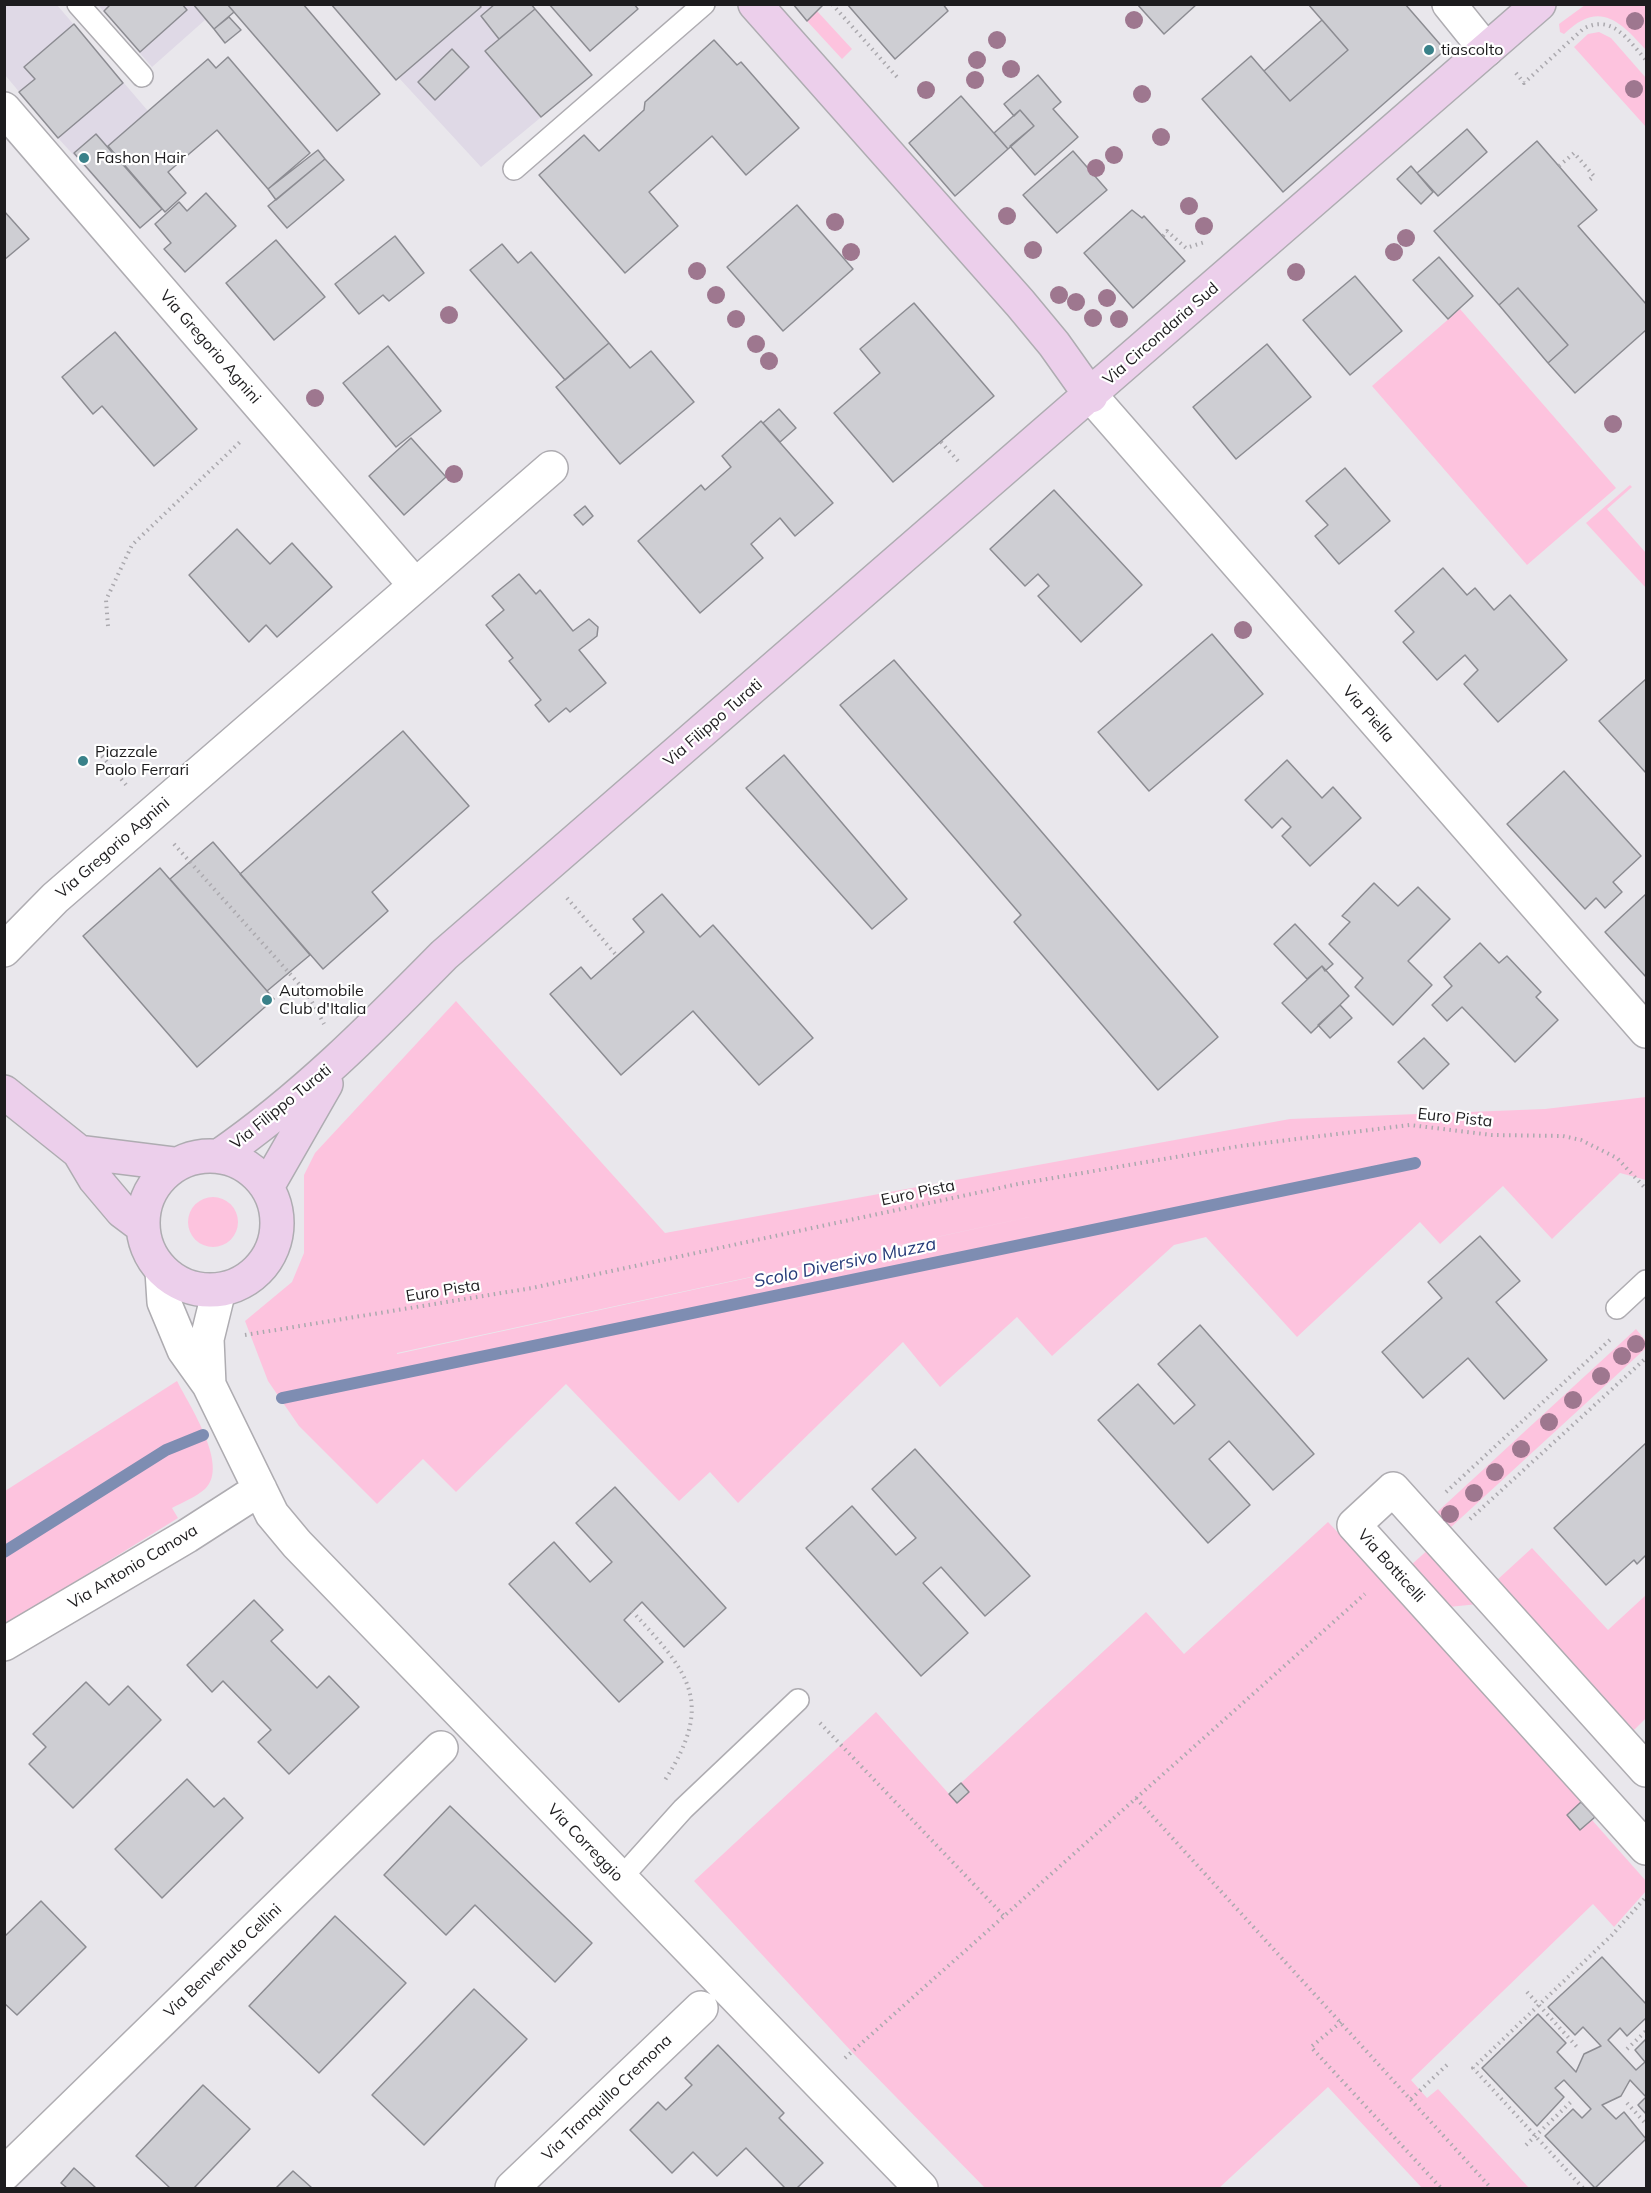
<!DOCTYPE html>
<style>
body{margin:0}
#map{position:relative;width:1651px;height:2193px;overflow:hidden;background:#e9e7ec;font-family:Mulish,sans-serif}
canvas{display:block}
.frame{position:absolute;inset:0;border:6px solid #1d1c1e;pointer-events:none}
</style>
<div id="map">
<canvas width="1651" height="2193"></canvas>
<div class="frame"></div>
</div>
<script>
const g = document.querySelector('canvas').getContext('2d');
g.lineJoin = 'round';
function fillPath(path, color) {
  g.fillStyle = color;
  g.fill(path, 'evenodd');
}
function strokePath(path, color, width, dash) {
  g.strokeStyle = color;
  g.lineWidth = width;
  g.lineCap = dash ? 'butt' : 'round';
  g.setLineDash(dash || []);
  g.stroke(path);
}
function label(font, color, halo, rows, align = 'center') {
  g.font = font + ' Mulish,sans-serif';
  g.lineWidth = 4.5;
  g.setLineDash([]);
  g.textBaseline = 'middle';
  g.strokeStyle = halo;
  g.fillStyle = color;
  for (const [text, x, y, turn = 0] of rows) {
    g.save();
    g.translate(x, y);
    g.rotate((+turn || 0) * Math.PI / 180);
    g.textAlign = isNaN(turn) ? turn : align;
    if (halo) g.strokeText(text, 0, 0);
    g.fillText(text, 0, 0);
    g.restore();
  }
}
fillPath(new Path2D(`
 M 4,5 L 57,5 L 148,111 L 108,146 L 162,209 L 140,228 L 58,138 L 5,75 Z
 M 98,5 L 243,5 L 214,29 L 205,20 L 152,67 Z
 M 331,5 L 531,5 L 592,75 L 481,167 L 399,78 L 396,80 Z`), '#dfd9e6');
fillPath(new Path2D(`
 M 1585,5 L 1646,5 L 1646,50 C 1619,20 1599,0 1564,34 L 1560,32 L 1559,24 Z
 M 817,11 L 852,49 L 842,59 L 807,21 Z
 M 1599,32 L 1611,38 L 1646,78 L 1646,127 L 1574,47 L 1588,34 Z
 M 1460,309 L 1616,488 L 1527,565 L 1372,386 Z
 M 1630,485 L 1632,487 L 1607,509 L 1646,553 L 1646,588 L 1586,523 Z
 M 456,1001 L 665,1233 L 1290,1119 L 1545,1109 L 1646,1097 L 1646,1180 L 1620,1173 L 1552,1239 L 1503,1186 L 1440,1244 L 1420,1222 L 1297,1337 L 1206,1237 L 1174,1245 L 1052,1356 L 1017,1317 L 940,1387 L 903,1342 L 738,1503 L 710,1472 L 679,1501 L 566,1384 L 456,1492 L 423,1459 L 377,1504 L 299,1426 L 268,1381 L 245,1321 L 292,1282 L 304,1253 L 304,1175 L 315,1153 ZM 1048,1213 L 397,1354 L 397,1353 Z
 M188 1222a25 25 0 1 1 50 0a25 25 0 1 1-50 0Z
 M 1636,1329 L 1646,1341 L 1646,1348 L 1449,1529 L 1435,1514 Z
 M 177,1381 C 189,1405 230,1466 205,1489 C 196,1497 183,1502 172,1508 L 178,1518 L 5,1625 L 5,1491 Z
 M 1328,1522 L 1382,1579 L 1581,1802 L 1567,1815 L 1580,1829 L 1592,1820 L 1646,1881 L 1646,1891 L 1614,1927 L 1593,1904 L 1411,2080 L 1427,2098 L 1438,2089 L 1529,2188 L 1422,2188 L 1328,2087 L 1219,2188 L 985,2188 L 852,2052 L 694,1881 L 876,1712 L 949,1794 L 1146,1612 L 1184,1654 Z
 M 1430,1548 L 1478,1604 L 1449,1607 L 1411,1565 Z
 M 1532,1548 L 1608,1630 L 1646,1595 L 1646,1718 L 1634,1730 L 1496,1581 Z`), '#fdc3de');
strokePath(new Path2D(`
 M 282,1398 L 1415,1163
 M 4,1552 L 166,1450 L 203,1435`), '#7e8db2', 12);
const building = new Path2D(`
 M 111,4 L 182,4 L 187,10 L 140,52 L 104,11 Z
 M 193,4 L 227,4 L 234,12 L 214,29 Z
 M 227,4 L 303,4 L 380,94 L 337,131 Z
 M 331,4 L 479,4 L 481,7 L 396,80 Z
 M 495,4 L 531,4 L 535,9 L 499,39 L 481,16 Z
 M 549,4 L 634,4 L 638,9 L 590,51 Z
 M 793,4 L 824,4 L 807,21 Z
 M 847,4 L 943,4 L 948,11 L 895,59 Z
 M 1137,4 L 1197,4 L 1164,34 Z
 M 1308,4 L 1405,4 L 1445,50 L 1283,192 L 1202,99 L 1251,56 L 1290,101 L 1348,50 Z
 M 535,9 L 592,75 L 541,117 L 485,51 Z
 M 229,17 L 241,30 L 225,43 L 214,29 Z
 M 1322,20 L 1348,50 L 1290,101 L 1264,71 Z
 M 74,24 L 123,83 L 58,138 L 19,92 L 35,79 L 24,67 Z
 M 714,40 L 737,65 L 741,62 L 799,128 L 746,175 L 712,136 L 649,192 L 678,226 L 625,273 L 539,175 L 584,135 L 599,151 L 644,110 L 645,102 Z
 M 452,49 L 469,67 L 435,100 L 418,82 Z
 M 228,57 L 310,153 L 268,189 L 217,130 L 168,172 L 186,193 L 165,212 L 108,146 L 208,59 L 216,68 Z
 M 1038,75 L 1061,102 L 1053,109 L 1078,137 L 1035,175 L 1010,146 L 1034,126 L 1020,110 L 1014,116 L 1004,104 Z
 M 961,96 L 1008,149 L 955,196 L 909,143 Z
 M 1020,110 L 1034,126 L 1008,149 L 994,133 Z
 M 1467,129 L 1487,152 L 1438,196 L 1417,173 Z
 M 96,134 L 162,209 L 140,228 L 74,153 Z
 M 1537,141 L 1597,210 L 1578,226 L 1646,304 L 1646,330 L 1575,393 L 1548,363 L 1568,345 L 1518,288 L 1499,305 L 1434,231 Z
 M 318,150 L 325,159 L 276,200 L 268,189 Z
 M 1073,151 L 1107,190 L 1057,233 L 1023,195 Z
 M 325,159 L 344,180 L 287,228 L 268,206 Z
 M 1411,166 L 1433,192 L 1421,204 L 1397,179 Z
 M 206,193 L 236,226 L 185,272 L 164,249 L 171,243 L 155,224 L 179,202 L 187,211 Z
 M 797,205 L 853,269 L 783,331 L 727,267 Z
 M 1132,210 L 1142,218 L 1144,216 L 1185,261 L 1133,308 L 1084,253 Z
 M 4,211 L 29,239 L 4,260 Z
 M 395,236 L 424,273 L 389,301 L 383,295 L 359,314 L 335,284 Z
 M 276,240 L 325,297 L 274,340 L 226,283 Z
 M 502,244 L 518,263 L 531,252 L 609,343 L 565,380 L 470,270 Z
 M 1439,257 L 1473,296 L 1448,319 L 1413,280 Z
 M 1355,276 L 1402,331 L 1350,375 L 1303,320 Z
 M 1518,288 L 1568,345 L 1548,363 L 1499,305 Z
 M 914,303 L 994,396 L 893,482 L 834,413 L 880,373 L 860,349 Z
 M 115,332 L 197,429 L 154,466 L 102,406 L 93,414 L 62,377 Z
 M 609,343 L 630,368 L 651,351 L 694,402 L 620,464 L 556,387 Z
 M 1267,344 L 1311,397 L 1236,459 L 1193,407 Z
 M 388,346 L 441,411 L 396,447 L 343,383 Z
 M 779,409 L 796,428 L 780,442 L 763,423 Z
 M 761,421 L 833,503 L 795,536 L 780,518 L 751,544 L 763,558 L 700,613 L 638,541 L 701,485 L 705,490 L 731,467 L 722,456 Z
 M 411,438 L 446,477 L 404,515 L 369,476 Z
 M 1345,468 L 1390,521 L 1339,564 L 1315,536 L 1328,525 L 1306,501 Z
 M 1054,490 L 1142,585 L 1081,642 L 1038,596 L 1049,586 L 1038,574 L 1025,586 L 990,549 Z
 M 585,506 L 593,516 L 583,525 L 574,515 Z
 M 237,529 L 270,564 L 292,543 L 332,587 L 277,637 L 266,625 L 249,642 L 189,575 Z
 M 1443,568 L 1467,595 L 1475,588 L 1494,610 L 1510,595 L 1567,660 L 1498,722 L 1464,684 L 1478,670 L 1465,655 L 1437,680 L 1403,642 L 1414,632 L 1395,611 Z
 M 519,574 L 536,594 L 540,590 L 573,631 L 589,619 L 598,627 L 597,636 L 579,650 L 606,683 L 570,712 L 566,708 L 549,722 L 535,705 L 541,700 L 509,661 L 513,658 L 486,625 L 504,610 L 492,596 Z
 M 1212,634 L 1263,694 L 1149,791 L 1098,732 Z
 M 894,660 L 1218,1037 L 1158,1090 L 1014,922 L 1021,915 L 840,705 Z
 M 1646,679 L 1646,773 L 1599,721 Z
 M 403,731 L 469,806 L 372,892 L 388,911 L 323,969 L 240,874 Z
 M 784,755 L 907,899 L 872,929 L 746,788 Z
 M 1287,760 L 1322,798 L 1333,787 L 1361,818 L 1310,866 L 1282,836 L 1291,827 L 1282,818 L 1272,828 L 1245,800 Z
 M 1564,771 L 1641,856 L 1613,882 L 1622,892 L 1605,908 L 1596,898 L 1585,909 L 1507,824 Z
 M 213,842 L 310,955 L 267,991 L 170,879 Z
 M 160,868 L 274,999 L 197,1067 L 83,936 Z
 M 1374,883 L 1398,906 L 1418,887 L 1450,919 L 1408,961 L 1432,985 L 1393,1025 L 1355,987 L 1363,978 L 1329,944 L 1350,922 L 1342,916 Z
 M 662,894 L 700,937 L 713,925 L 813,1038 L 759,1085 L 693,1011 L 621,1075 L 550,994 L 581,967 L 591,979 L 644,932 L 633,919 Z
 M 1646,894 L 1646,977 L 1605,932 Z
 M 1295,924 L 1333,964 L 1325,971 L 1322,966 L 1307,979 L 1274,944 Z
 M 1480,943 L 1499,963 L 1507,956 L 1541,992 L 1536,997 L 1558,1020 L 1515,1062 L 1462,1007 L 1447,1021 L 1432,1005 L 1452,986 L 1444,977 Z
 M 1322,966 L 1349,996 L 1311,1033 L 1282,1003 Z
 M 1340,1005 L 1352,1018 L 1330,1038 L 1318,1025 Z
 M 1424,1038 L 1449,1064 L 1423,1089 L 1398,1062 Z
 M 1480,1236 L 1520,1281 L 1496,1302 L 1547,1360 L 1504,1399 L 1468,1358 L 1423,1398 L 1382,1352 L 1442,1298 L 1428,1282 Z
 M 1200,1325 L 1314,1454 L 1273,1490 L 1229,1441 L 1209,1459 L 1250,1505 L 1208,1543 L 1098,1420 L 1138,1384 L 1174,1424 L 1195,1405 L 1158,1364 Z
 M 1646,1443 L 1646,1555 L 1637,1564 L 1634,1560 L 1606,1585 L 1554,1528 Z
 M 915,1449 L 1030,1576 L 985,1616 L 941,1567 L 923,1583 L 968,1633 L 921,1676 L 806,1548 L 852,1506 L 896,1555 L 916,1538 L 872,1489 Z
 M 615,1487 L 726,1608 L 684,1647 L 642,1602 L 624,1620 L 663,1662 L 619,1702 L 509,1584 L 554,1542 L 590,1582 L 612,1562 L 576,1523 Z
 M 254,1600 L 283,1630 L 271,1641 L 317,1688 L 329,1676 L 359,1707 L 289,1774 L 258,1742 L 271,1730 L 223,1681 L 212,1692 L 187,1665 Z
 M 86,1682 L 109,1705 L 128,1686 L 161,1720 L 73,1808 L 29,1764 L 46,1747 L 33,1734 Z
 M 187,1779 L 214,1807 L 224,1798 L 243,1818 L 162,1898 L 115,1849 Z
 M 961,1783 L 969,1792 L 957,1803 L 949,1794 Z
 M 1581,1802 L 1595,1817 L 1580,1830 L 1567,1815 Z
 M 450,1806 L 592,1943 L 555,1982 L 475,1905 L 446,1935 L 384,1875 Z
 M 41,1901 L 86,1947 L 17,2015 L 4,2003 L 4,1937 Z
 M 335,1916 L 406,1983 L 319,2073 L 249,2006 Z
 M 1602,1957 L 1646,2004 L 1646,2018 L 1627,2036 L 1620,2028 L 1608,2040 L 1636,2070 L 1645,2062 L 1635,2050 L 1646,2039 L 1646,2114 L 1638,2105 L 1646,2097 L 1630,2080 L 1621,2096 L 1602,2105 L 1616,2119 L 1624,2112 L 1646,2139 L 1595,2188 L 1545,2136 L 1573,2109 L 1582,2118 L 1591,2109 L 1564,2080 L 1555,2088 L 1564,2097 L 1537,2126 L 1482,2068 L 1538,2014 L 1566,2043 L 1557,2052 L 1576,2072 L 1584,2054 L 1601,2046 L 1583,2027 L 1575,2035 L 1548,2007 Z
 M 474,1989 L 527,2039 L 424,2145 L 372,2095 Z
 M 718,2045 L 784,2113 L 779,2118 L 823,2163 L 797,2188 L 785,2188 L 746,2148 L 717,2176 L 693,2152 L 672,2173 L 630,2130 L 658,2102 L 666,2110 L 692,2085 L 685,2078 Z
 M 203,2085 L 250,2129 L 194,2188 L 170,2188 L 136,2156 Z
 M 74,2168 L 96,2188 L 67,2188 L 61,2183 Z
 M 293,2171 L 312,2188 L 276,2188 Z`);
fillPath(building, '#ceced3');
strokePath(building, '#8c8c92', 1.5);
const lane = new Path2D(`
 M 78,4 L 142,76
 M 514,169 L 704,4
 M 1617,1308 L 1646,1281
 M 620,1879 L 683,1809 L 798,1700`);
const street = new Path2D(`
 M 1449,4 L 1486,50
 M 4,109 L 415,585
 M 1091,396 L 1646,1031
 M 4,950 L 55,898 L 551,468
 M 162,1271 L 164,1302 L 184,1350 L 209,1385 L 272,1514 L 297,1544 L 921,2188
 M 209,1385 L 207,1339 L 219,1290
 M 4,1644 L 187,1536 L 260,1489
 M 1646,1770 L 1393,1489 L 1354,1525 L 1646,1848
 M 4,2174 L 441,1748
 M 512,2188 L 701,2008`);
const secondary = new Path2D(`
 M 755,4 L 1020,303 L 1054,344 L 1091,396
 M 4,1092 L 79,1152 L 95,1179 L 122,1211 L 142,1226
 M 79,1152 L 175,1164
 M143 1223a67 67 0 1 1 134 0a67 67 0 1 1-134 0Z
 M 219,1156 C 303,1098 373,1027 444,955 L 1539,4
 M 267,1187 L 326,1084`);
strokePath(lane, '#aeacb1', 24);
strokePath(street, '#aeacb1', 36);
strokePath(secondary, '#aeacb1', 36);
strokePath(new Path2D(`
 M 832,4 L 897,77
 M 1516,73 L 1524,83 L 1583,29 C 1612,13 1628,40 1646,60
 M 1559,166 L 1574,153 L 1594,176 L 1587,182
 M 1163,236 L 1167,231 L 1186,248 L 1205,242
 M 941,442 L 958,461
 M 108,626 L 106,600 L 132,545 L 242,440
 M 102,756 L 127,786
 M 174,844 L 307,993 L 324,1024
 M 567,898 L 617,956
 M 245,1335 L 532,1288 L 1018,1184 L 1240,1146 L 1410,1125 L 1492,1135 L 1563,1136 L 1581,1140 L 1617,1158 L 1646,1189
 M 1446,1492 L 1612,1338
 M 1470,1519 L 1646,1358
 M 632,1611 C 688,1672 716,1701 665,1780
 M 820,1723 L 1004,1916
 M 1136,1798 L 1491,2188
 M 1527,1992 L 1578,2048
 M 1341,2022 L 1311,2047 L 1441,2188
 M 1627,2049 L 1646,2031
 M 845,2058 L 1365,1594
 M 1411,2099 L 1450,2062
 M 1627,2103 L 1646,2124
 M 1526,2145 L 1573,2100
 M 1583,2188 L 1473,2068 L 1612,1935 L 1646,1897`), '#aba9ae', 4, [1.5, 4.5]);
strokePath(lane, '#fff', 21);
strokePath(street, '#fff', 33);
strokePath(secondary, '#eccfeb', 33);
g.fillStyle = '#9e778f';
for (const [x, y] of [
 [1134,20],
 [1635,21],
 [997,40],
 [977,60],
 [1011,69],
 [975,80],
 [1634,89],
 [926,90],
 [1142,94],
 [1161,137],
 [1114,155],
 [1096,168],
 [1189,206],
 [1007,216],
 [835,222],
 [1204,226],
 [1406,238],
 [1033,250],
 [851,252],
 [1394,252],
 [697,271],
 [1296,272],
 [716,295],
 [1059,295],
 [1107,298],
 [1076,302],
 [449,315],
 [1093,318],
 [736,319],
 [1119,319],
 [756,344],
 [769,361],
 [315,398],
 [1613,424],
 [454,474],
 [1243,630],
 [1636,1344],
 [1622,1356],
 [1601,1376],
 [1573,1400],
 [1549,1422],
 [1521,1449],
 [1495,1472],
 [1474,1493],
 [1450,1514]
]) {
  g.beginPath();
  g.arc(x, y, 9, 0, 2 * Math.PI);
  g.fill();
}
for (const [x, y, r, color] of [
 [1429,50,6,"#398189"],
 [84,158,6,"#398189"],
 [83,761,6,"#398189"],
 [267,1000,6,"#398189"]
]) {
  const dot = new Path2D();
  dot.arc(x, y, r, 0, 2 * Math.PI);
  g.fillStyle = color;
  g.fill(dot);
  strokePath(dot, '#fff', 2);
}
label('16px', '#1d1c1e', '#fff', [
 ["tiascolto",1441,50],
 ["Fashon Hair",96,158],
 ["Piazzale",95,752],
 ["Paolo Ferrari",95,770],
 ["Automobile",279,991],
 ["Club d'Italia",279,1009]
], 'left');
label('16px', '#1d1c1e', '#fff', [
 ["Via Circondaria Sud",1161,334,-41],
 ["Via Gregorio Agnini",210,347,49],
 ["Via Piella",1368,714,49],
 ["Via Filippo Turati",713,723,-41],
 ["Via Gregorio Agnini",113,848,-41],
 ["Via Filippo Turati",281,1107,-39],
 ["Euro Pista",1455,1118,6],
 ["Euro Pista",918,1193,-12],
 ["Euro Pista",443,1291,-9],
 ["Via Botticelli",1391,1566,48],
 ["Via Antonio Canova",133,1567,-31],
 ["Via Correggio",585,1843,46],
 ["Via Benvenuto Cellini",223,1961,-44],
 ["Via Tranquillo Cremona",607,2098,-44]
]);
label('italic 18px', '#263b79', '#fff', [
 ["Scolo Diversivo Muzza",845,1263,-12]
]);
</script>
